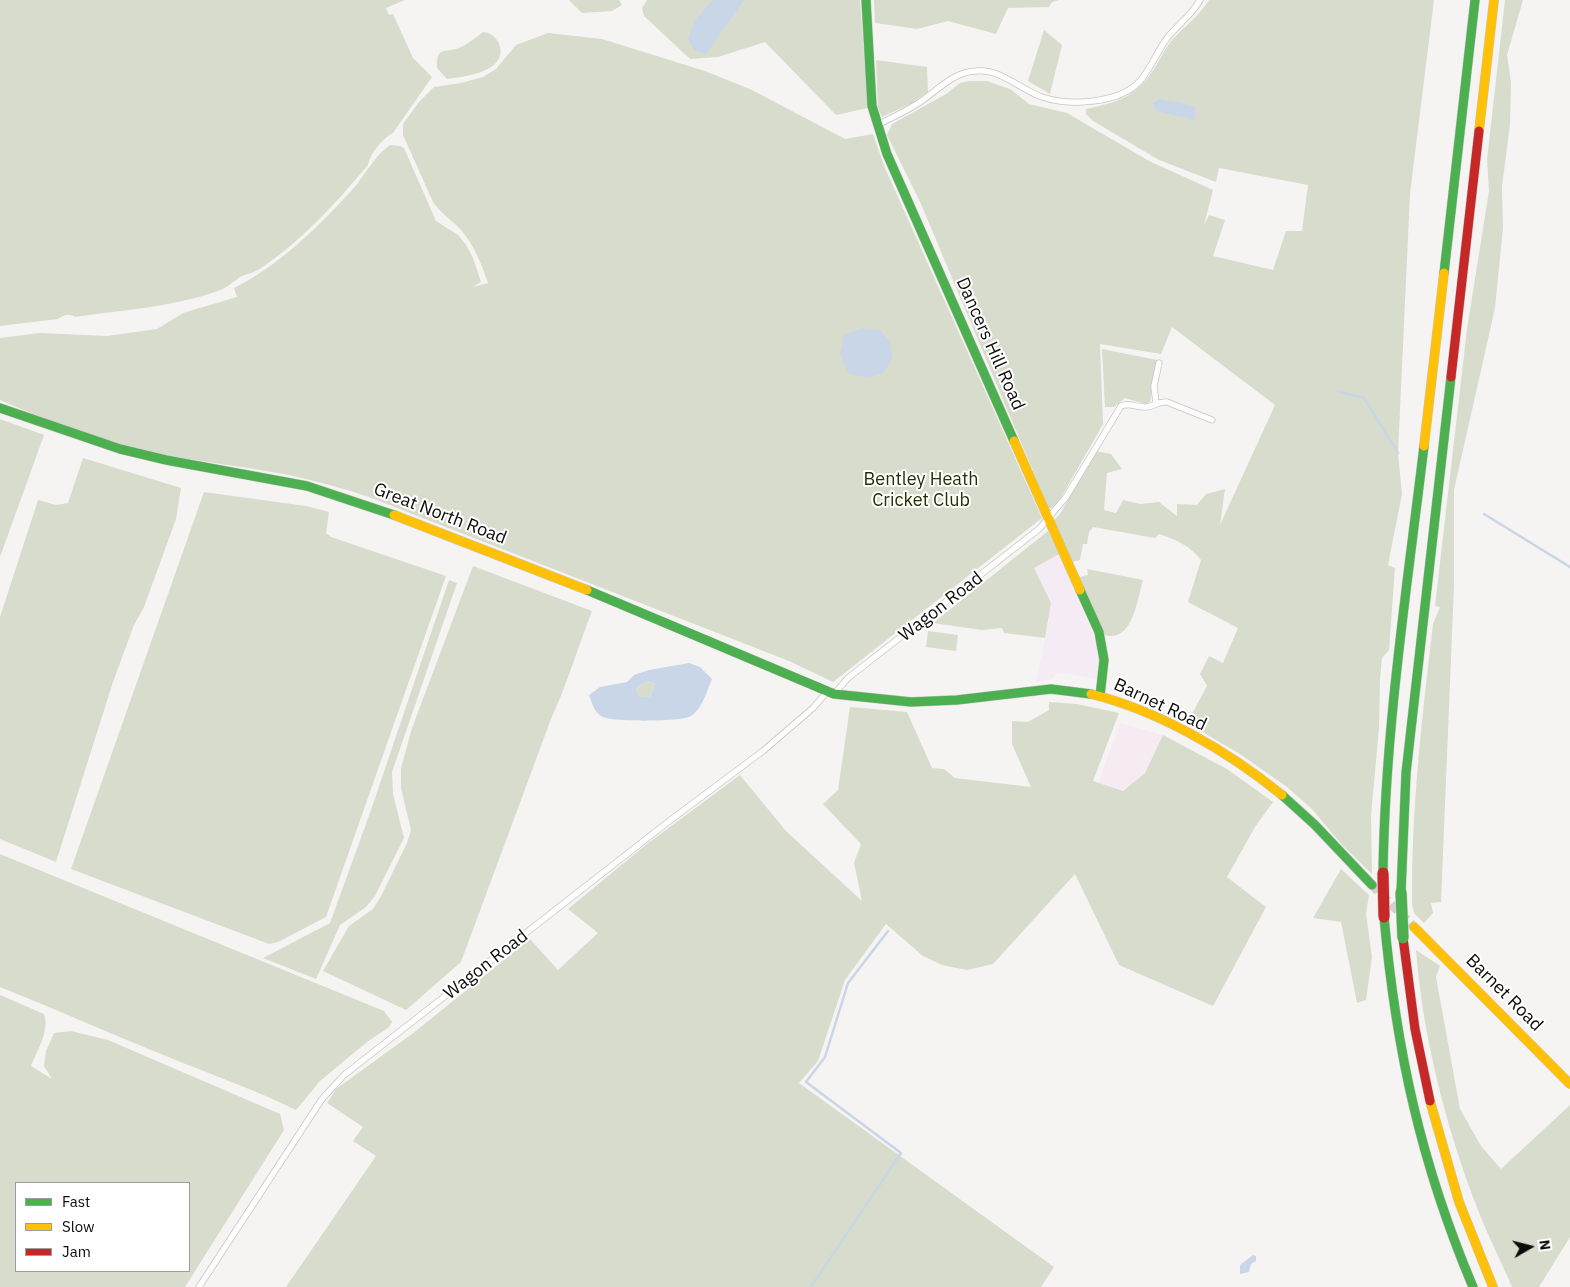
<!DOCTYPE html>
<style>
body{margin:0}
#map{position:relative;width:1570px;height:1287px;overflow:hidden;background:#f6f4f2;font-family:"IBM Plex Sans",sans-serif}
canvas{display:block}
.legend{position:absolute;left:15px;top:1182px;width:175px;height:90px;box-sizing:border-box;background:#fff;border:1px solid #9e9d9d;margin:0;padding:6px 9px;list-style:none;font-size:15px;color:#0d0b0a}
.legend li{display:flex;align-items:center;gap:10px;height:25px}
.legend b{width:25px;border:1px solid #9e9d9d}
.north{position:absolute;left:1505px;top:1222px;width:50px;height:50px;-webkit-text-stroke:4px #fff;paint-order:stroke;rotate:82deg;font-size:14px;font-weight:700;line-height:20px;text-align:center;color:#0d0b0a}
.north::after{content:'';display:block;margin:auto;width:18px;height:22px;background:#0d0b0a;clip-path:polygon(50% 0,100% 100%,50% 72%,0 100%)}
</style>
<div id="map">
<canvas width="1570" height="1287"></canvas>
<ul class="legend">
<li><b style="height:6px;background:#4caf50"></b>Fast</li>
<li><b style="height:6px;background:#ffc107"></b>Slow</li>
<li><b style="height:6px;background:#c62828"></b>Jam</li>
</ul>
<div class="north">N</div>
</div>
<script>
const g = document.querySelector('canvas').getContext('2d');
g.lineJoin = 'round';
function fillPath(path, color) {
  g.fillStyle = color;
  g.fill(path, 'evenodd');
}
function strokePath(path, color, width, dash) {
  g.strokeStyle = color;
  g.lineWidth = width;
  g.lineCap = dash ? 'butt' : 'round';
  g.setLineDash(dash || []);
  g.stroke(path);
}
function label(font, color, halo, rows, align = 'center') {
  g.font = font + ' "IBM Plex Sans",sans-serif';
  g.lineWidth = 4;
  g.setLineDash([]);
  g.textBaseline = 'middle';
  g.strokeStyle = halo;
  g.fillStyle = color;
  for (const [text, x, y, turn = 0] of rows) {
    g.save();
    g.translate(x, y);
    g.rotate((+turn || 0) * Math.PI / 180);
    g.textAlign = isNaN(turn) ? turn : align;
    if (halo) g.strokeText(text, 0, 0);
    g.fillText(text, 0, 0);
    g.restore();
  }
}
fillPath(new Path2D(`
 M 1059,554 L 1100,652 L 1097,679 L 1057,672 L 1053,679 L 1036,682 L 1049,619 L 1034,567 Z`), '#f5ebf5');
fillPath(new Path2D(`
 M 1120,723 L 1163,735 L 1145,773 L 1123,791 L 1098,783 Z`), '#f7ebf3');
fillPath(new Path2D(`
 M 0,0 L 405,0 L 386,8 L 389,15 L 393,14 L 413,58 L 432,77 L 393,133 C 383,138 370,154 368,165 C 336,203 300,243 258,270 C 253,273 246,274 240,277 C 233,282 227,288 218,291 C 172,307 123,310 75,317 C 69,313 64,315 58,319 L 0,326 Z
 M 569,0 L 619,0 L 622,5 L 612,11 L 582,13 Z
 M 647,0 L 860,0 L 868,108 L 836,115 L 765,42 L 718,57 L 690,59 L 644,16 L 642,8 Z
 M 874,0 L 1059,0 L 1052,2 L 1049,7 L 1008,8 L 996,34 L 948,21 L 917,29 L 875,23 Z
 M 1209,0 L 1434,0 L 1410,194 L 1398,453 L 1402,494 L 1388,565 L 1395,568 L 1389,650 L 1382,658 L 1380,679 L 1379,728 L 1371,816 L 1372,874 L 1343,846 L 1311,808 L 1287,787 L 1240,754 L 1187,723 L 1207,686 L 1200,674 L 1209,656 L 1223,663 L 1238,628 L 1188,602 L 1201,560 C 1189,545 1177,540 1159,534 L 1155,538 L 1093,527 L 1089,532 L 1087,544 L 1083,544 L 1080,560 L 1072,562 L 1053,521 L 1060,514 L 1096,451 L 1111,454 L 1122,469 L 1107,473 L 1104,510 L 1116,513 L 1123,500 L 1140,504 L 1159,502 L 1177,516 L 1177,504 L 1197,505 L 1206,494 L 1225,489 L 1220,525 L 1275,405 L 1172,327 L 1161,354 L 1100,344 L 1103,424 L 1058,503 L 1049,509 L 921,204 L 887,135 L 892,124 L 946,94 L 960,83 L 969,81 L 987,81 L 1010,89 L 1029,104 L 1067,113 L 1149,161 L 1213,190 L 1204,225 L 1209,215 L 1225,220 L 1213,256 L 1273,270 L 1286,231 L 1302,231 L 1308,185 L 1219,168 L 1216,182 L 1159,160 L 1093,121 L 1086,114 L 1086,109 C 1118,102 1136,97 1154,69 C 1160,60 1165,48 1172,40 C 1185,26 1199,16 1209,0 Z
 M 1505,0 L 1523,0 L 1507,55 L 1511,82 L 1510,125 L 1502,186 L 1503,228 L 1495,308 L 1454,490 L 1454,585 L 1441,902 L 1431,903 L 1433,913 L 1424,923 L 1414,913 L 1412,904 C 1411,810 1422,717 1433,624 L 1440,607 L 1435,606 L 1467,329 L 1489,191 L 1487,160 Z
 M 1044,30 L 1062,45 L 1050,94 L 1028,81 Z
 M 483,32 C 491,33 498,38 500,47 C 506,72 463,77 447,79 L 437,68 C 436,46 444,53 459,48 C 468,44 475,38 483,32 Z
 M 548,33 L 602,39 L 705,71 L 752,90 L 845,139 L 873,134 L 885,168 L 1042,518 L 833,682 L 789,661 L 369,497 C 342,488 316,481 289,475 C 233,464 176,460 121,445 C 79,433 39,417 0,400 L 0,338 L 39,333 L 107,336 L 157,329 L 183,313 L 237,297 L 234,288 C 280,265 318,227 353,189 C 364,176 375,155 390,145 L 400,146 L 404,148 L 436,221 L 458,235 L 466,245 L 473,258 L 481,282 L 472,287 L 488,283 C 482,265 474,245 461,230 C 452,220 441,214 433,202 L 403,135 L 403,124 L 419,102 L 434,87 L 461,83 L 483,77 L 496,69 L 516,45 Z
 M 876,60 L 927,67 L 928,92 L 912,103 L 882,117 L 878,108 Z
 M 1102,349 L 1157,360 L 1150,402 L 1145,404 L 1125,398 L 1114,407 L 1105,407 Z
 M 0,419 L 44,435 L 0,557 Z
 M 83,458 L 181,488 L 176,519 L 144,607 L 134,625 L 113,682 L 56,862 L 0,839 L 0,617 L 38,500 L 56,505 L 68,503 Z
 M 204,492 L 306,506 L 329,512 L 326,533 L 331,537 L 446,576 L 326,917 L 278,942 L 269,944 L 71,869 Z
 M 1048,531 L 1059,554 L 1034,568 L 1051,603 L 1045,638 L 1004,633 L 1002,628 L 982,630 L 933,623 Z
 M 473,566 L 592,611 C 578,647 567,684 551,719 L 461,962 L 406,1010 L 323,971 L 349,926 L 373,909 L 380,898 L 407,843 L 411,830 L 401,788 L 401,768 L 412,728 Z
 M 1087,569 L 1143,580 C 1137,599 1133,643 1105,635 L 1075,570 L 1080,577 L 1088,575 Z
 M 449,580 L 457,583 L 392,772 L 393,794 L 404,838 L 375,896 L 366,907 L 340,925 L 316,979 L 263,958 L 330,923 L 371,810 Z
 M 928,631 L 958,635 L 956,651 L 926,647 Z
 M 649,681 L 655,684 L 650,697 L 639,698 L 636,690 L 640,685 Z
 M 1049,702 L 1077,704 L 1119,713 L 1093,781 L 1123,791 L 1145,773 L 1163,735 L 1227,769 L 1273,802 L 1255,827 L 1227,877 L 1266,907 L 1213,1006 L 1119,965 L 1075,874 L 993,964 L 967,970 L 942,965 L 923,956 L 886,924 L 845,980 L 818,1061 L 799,1083 L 1054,1267 L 1041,1287 L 286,1287 L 376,1156 L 353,1141 L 363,1127 L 327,1103 L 336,1089 L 412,1034 L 530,939 L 558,970 L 598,933 L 568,909 L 647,844 L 740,775 L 786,831 L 862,901 L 854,863 L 861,844 L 823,804 L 838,790 L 850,707 L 907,712 L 932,768 L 944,769 L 955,778 L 1031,787 L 1012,744 L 1012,721 L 1028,722 L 1049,710 Z
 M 0,854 L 384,1011 L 392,1022 L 389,1027 L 367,1042 L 320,1081 L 296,1110 C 254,1089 209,1074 166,1056 C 110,1034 56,1009 0,987 Z
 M 1341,869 L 1369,895 L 1366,914 L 1372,957 L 1366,1000 L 1357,1003 L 1341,922 L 1313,918 Z
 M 1416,950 L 1440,966 L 1436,977 L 1460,1109 L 1481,1146 L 1501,1169 L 1570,1105 L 1570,1237 L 1539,1287 L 1512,1287 C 1501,1261 1488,1236 1478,1210 C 1446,1128 1423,1038 1416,950 Z
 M 0,995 L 44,1014 C 50,1030 37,1051 31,1066 L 52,1079 L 44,1066 L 46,1051 L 54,1033 L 71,1031 L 108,1040 L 280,1114 L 284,1130 L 185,1287 L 0,1287 ZM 16,1183 L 189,1183 L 189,1271 L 16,1271 Z`), '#d7dccd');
fillPath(new Path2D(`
 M 713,0 L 744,0 L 706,54 L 694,50 L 688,39 L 696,19 Z
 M 1160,99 L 1195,106 L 1196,117 L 1194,120 L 1156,111 L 1153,103 Z
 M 862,328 L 879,330 L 890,341 L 892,359 L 883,373 L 868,378 L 848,373 L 840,354 L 844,335 Z
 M 689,663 L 700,667 L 712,679 C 707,691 702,709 691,716 C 682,722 612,722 603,717 C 594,713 592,703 589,695 L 600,687 L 627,682 L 634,675 L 649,670 ZM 649,681 L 655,684 L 650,697 L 639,697 L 636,690 L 640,685 Z
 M 1253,1255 L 1256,1256 L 1256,1261 L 1251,1264 L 1249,1272 L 1240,1274 L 1240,1265 Z`), '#c8d6e7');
strokePath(new Path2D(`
 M 1340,392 L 1364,398 L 1398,453
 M 1484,514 L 1570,567
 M 811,1287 L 901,1153 L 806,1082 L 825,1057 L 848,983 L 888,931`), '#c8d6e7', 2.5);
strokePath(new Path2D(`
 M 1372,885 L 1414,927`), '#d3d1cf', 9, [9, 4.5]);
const street = new Path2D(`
 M 877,125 C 891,118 907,111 920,102 C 938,90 953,72 976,71 C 1002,69 1019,89 1042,97 C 1069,106 1118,104 1139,82 C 1151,69 1157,51 1168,37 C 1178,24 1192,15 1200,0
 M 1156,403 L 1154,386 L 1159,363
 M 834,694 L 848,678 L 1039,529 L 1066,497 L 1121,406 C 1130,402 1137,408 1147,407 C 1155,406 1158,401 1167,402 L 1212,420
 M 199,1287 L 322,1099 L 344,1075 L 668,822 L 763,751 L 813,708 L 827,692`);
const fast = new Path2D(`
 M 866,0 L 872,106 L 887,154 L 1014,441
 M 1444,273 L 1475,0
 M 0,408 L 120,449 L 166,460 L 307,486 L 394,515
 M 587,590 L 834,694 L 911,702 L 957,700 L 1051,689 L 1091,694
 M 1080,590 L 1099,632 L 1104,660 L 1100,696
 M 1282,795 L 1315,825 L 1372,885
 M 1383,873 C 1385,730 1407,588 1424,446
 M 1401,892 L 1406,773 L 1451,377
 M 1384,917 C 1396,1050 1421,1164 1473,1287`);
const slow = new Path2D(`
 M 1479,131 L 1494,0
 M 1014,441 L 1080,590
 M 1424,446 L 1444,273
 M 394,515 L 587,590
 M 1091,694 C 1159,711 1228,751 1282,795
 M 1414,927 L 1570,1084
 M 1430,1101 L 1459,1202 L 1493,1287`);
const jam = new Path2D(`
 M 1451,377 L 1479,131
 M 1403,938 L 1415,1029 L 1430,1101`);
strokePath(street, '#c7c5c4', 7);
strokePath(fast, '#c7c5c4', 10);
strokePath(slow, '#c7c5c4', 10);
strokePath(jam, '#c7c5c4', 10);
strokePath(street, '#fefdfd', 5.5);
strokePath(fast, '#4caf50', 9);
strokePath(slow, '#ffc107', 9);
strokePath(jam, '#c62828', 9);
const fastBridge = new Path2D(`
 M 1401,892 L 1403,938`);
const jamBridge = new Path2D(`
 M 1383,873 L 1384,917`);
strokePath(fastBridge, '#c7c5c4', 12, []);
strokePath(jamBridge, '#c7c5c4', 12, []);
strokePath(fastBridge, '#4caf50', 11);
strokePath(jamBridge, '#c62828', 11);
label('18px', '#0d0b0a', '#fff', [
 ["Dancers Hill Road",990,344,66],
 ["Great North Road",440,514,21],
 ["Wagon Road",941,607,-38],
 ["Barnet Road",1160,705,25],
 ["Wagon Road",486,965,-38],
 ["Barnet Road",1504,993,45]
]);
label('18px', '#233000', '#fff', [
 ["Bentley Heath",921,480],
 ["Cricket Club",921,501]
]);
</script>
